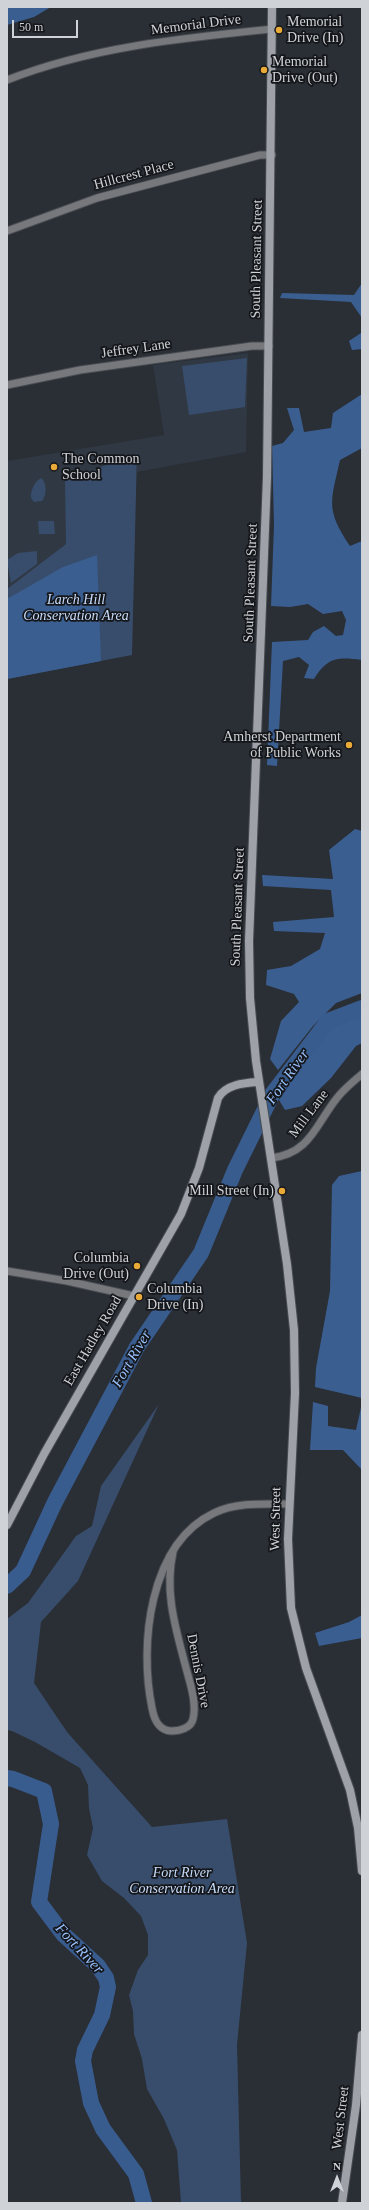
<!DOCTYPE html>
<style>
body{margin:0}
#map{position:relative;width:369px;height:2210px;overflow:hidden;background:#2a2e35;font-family:"Times New Roman",serif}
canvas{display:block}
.frame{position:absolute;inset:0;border:8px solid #cfd2d6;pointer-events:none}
.north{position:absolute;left:317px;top:2158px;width:40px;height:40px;-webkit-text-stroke:3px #14161a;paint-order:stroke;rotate:0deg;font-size:11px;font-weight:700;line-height:16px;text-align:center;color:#cfd2d6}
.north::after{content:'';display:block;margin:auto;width:14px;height:18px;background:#cfd2d6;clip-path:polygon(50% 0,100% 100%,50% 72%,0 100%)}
.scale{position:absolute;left:12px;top:20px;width:66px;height:18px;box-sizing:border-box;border:2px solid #cfd2d6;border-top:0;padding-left:5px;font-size:12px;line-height:14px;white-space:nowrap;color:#cfd2d6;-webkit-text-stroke:3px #14161a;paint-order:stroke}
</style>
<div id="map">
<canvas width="369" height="2210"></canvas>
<div class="frame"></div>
<div class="north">N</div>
<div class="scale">50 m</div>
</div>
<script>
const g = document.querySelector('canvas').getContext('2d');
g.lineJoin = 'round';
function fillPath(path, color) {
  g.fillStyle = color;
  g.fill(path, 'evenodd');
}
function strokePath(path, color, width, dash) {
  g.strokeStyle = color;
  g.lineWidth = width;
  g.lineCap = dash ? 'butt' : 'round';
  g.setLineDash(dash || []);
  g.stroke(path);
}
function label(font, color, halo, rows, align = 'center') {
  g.font = font + ' "Times New Roman",serif';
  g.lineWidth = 3.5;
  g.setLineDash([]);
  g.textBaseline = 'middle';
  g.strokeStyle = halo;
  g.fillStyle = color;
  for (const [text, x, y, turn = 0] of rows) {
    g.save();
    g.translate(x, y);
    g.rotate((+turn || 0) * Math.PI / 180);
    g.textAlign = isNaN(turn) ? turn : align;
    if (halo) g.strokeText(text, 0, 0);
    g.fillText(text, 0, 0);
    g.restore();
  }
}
fillPath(new Path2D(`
 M 248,353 L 246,452 L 137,472 L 137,453 L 66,544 L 7,589 L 7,461 L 164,435 L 153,365 Z`), '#2f3843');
fillPath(new Path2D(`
 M 247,358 L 245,407 L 189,415 L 182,366 Z
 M 137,453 L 132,655 L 7,679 L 7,589 L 66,544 L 65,481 Z
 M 41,478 C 47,482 47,496 42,501 L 34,502 L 31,498 C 30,491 35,481 41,478 Z
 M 38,521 L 54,521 L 55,534 L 39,534 Z
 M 37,551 L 37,564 L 11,583 L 7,560 L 18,553 Z
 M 159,1404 L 78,1581 L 41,1622 L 34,1683 L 67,1732 L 152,1827 L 227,1819 L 247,1943 L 237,2045 L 241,2203 L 181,2203 L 177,2150 L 164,2119 L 147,2089 L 142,2059 L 134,2034 L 133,2011 L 129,1995 L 138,1970 L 148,1955 L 148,1935 L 141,1916 L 124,1898 L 102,1881 L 87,1855 L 93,1828 L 89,1808 L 88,1785 L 80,1768 L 35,1742 L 12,1731 L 7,1730 L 7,1619 L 28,1603 L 76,1536 L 92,1526 L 101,1486 Z`), '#384d6b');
fillPath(new Path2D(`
 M 7,7 L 51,7 L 34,17 L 7,25 Z
 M 362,283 L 362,349 L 352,350 L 349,341 L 361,333 L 362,318 L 351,302 L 280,298 L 282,293 L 354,295 Z
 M 362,394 L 362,448 L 340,460 C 331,501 325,509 350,546 L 362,541 L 362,660 C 337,657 328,657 314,679 L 304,678 L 309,665 L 299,657 L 283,661 L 277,766 L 267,765 L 272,642 L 308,640 L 313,632 L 324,626 L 336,636 L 343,635 L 346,620 L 342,611 L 323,614 L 308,604 L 290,607 L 271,606 L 274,525 L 272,446 L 283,443 L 294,430 L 287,408 L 299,408 L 304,432 L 331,428 L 333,413 Z
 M 97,555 L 101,661 L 7,679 L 7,599 L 63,567 Z
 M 355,829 L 362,831 L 362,993 L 336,1003 L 313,1026 L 278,1070 L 270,1059 L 281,1021 L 299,1002 L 294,994 L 266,985 L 267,970 L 291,966 L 320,949 L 325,933 L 274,931 L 273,922 L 334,917 L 331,890 L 263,886 L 262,875 L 333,879 L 329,850 Z
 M 362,1011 L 362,1043 L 356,1046 L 331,1078 L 302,1106 L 285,1110 L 279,1100 L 330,1023 Z
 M 362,1171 L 362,1398 L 315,1387 L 316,1368 L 330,1291 L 332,1185 L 339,1176 Z
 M 313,1402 L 328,1406 L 328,1426 L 356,1430 L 362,1403 L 362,1470 L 343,1450 L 310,1450 Z
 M 362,1615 L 362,1638 L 319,1646 L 315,1633 L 349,1622 Z`), '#3b5e91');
strokePath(new Path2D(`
 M 7,1586 L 23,1571 L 55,1502 L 137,1347 L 201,1253 L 235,1170 L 273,1093 L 328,1021 L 362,1008
 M 7,1778 L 13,1779 L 44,1791 L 51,1824 L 39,1902 L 63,1934 L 98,1966 L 106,1978 L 108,1987 L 102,2015 L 85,2050 L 83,2061 L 91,2103 L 103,2129 L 136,2174 L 144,2203`), '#395c8e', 16);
const street = new Path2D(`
 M 7,80 C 91,47 182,38 272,29
 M 7,231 L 97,198 L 260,155 L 272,155
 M 7,385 L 80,370 L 252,346 L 269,346
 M 271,1158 C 310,1154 316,1124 337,1098 C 344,1089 353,1082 362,1074
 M 7,1271 L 67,1281 L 134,1296
 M 173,1552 C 164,1593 176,1629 186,1668 C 190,1683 197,1703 193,1719 C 191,1728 180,1731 171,1731 C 158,1730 154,1719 152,1708 C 139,1645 149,1544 214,1513 C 237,1502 264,1504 289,1504`);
const secondary = new Path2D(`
 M 272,7 L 267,477 L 249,941 L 250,998 L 256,1061 L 287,1264 L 294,1330 L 295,1393 L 288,1539 L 291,1608 L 306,1668 L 350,1790 L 358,1828 L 362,1871
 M 7,1525 L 44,1454 L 181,1214 L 199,1168 L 218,1098 C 226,1084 245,1083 259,1082
 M 342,2203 L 356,2105 L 362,2035`);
strokePath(street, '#484c52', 9);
strokePath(secondary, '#484c52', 10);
strokePath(street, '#76787c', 7);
strokePath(secondary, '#9ea2a8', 8);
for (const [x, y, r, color] of [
 [279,30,4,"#eaaa38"],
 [264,70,4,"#eaaa38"],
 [54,467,4,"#eaaa38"],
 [349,745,4,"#eaaa38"],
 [282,1191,4,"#eaaa38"],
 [137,1266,4,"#eaaa38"],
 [139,1297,4,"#eaaa38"]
]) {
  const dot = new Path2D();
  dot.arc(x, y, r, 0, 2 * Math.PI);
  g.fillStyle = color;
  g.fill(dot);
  strokePath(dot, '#14161a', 1.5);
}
label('14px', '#cfd2d6', '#14161a', [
 ["Memorial",287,22],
 ["Drive (In)",287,38],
 ["Memorial",272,62],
 ["Drive (Out)",272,78],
 ["The Common",62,459],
 ["School",62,475],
 ["Amherst Department",341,737,"right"],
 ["of Public Works",341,753,"right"],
 ["Mill Street (In)",274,1191,"right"],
 ["Columbia",129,1258,"right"],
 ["Drive (Out)",129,1274,"right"],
 ["Columbia",147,1289],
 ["Drive (In)",147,1305]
], 'left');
label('14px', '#cfd2d6', '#14161a', [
 ["Memorial Drive",196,25,-7],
 ["Hillcrest Place",134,175,-15],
 ["South Pleasant Street",257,259,-89],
 ["Jeffrey Lane",136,349,-8],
 ["South Pleasant Street",251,583,-88],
 ["South Pleasant Street",238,907,-88],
 ["Mill Lane",309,1114,-53],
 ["East Hadley Road",93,1341,-60],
 ["West Street",276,1519,-89],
 ["Dennis Drive",198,1671,79],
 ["West Street",341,2118,-83]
]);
label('italic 14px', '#c7dcfb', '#14161a', [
 ["Larch Hill",76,600],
 ["Conservation Area",76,616],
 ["Fort River",182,1873],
 ["Conservation Area",182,1889]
]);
label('italic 15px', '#98c2fe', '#14161a', [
 ["Fort River",288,1077,-55],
 ["Fort River",132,1359,-60],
 ["Fort River",79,1949,47]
]);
</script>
